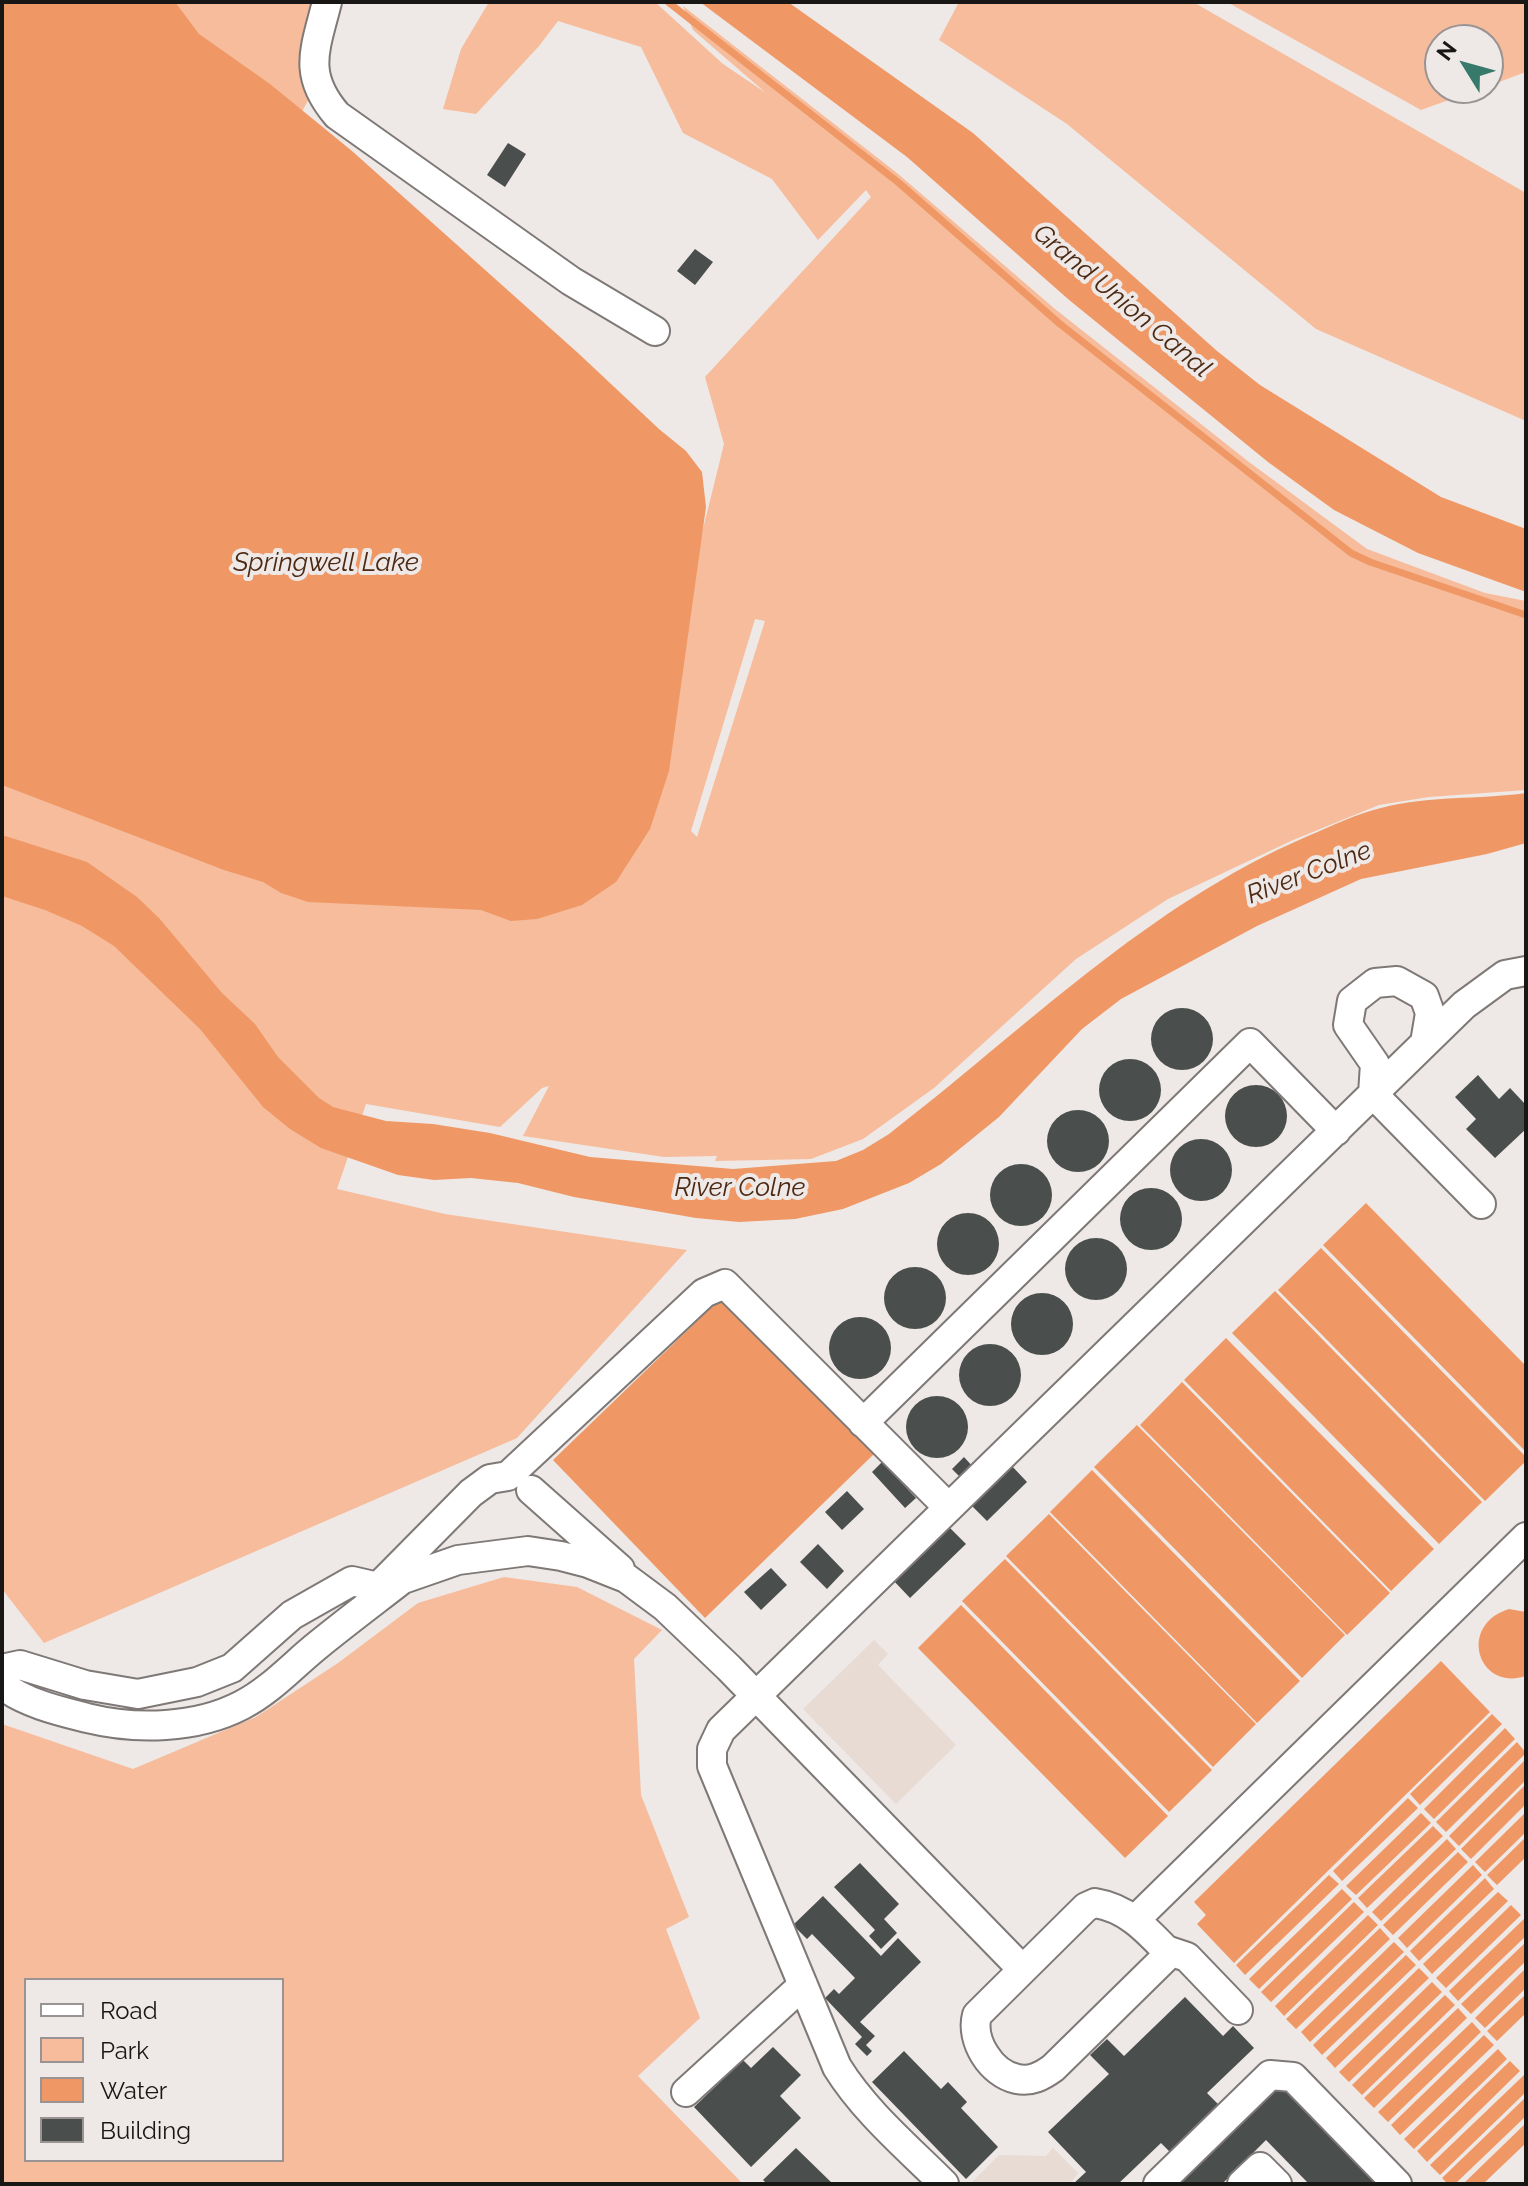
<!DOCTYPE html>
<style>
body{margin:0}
#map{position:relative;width:1528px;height:2186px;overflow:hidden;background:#eee8e6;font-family:Raleway,sans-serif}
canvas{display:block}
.frame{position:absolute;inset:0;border:4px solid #191716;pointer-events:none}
.legend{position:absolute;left:24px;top:1978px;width:260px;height:184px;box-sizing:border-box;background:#eee8e6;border:2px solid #999493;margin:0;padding:10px 14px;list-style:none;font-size:24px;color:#191716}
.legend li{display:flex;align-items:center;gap:16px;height:40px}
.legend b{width:40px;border:2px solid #999493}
.north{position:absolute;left:1424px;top:24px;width:80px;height:80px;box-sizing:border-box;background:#eee8e6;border:2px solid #999493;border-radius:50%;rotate:307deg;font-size:22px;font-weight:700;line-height:32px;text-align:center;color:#191716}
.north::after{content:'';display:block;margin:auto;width:28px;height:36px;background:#37796b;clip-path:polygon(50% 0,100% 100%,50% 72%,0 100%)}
</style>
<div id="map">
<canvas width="1528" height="2186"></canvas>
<div class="frame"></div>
<ul class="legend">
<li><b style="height:10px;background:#fff"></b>Road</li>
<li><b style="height:22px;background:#f6bc9b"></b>Park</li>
<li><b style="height:22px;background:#ef9865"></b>Water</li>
<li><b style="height:22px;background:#4a4f4d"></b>Building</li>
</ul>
<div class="north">N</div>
</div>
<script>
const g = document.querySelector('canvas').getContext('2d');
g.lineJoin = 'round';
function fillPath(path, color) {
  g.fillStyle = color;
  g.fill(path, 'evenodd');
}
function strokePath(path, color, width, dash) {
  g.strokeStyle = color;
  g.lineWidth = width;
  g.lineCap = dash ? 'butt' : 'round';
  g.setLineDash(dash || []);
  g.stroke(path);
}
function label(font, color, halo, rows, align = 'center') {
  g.font = font + ' Raleway,sans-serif';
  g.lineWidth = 8;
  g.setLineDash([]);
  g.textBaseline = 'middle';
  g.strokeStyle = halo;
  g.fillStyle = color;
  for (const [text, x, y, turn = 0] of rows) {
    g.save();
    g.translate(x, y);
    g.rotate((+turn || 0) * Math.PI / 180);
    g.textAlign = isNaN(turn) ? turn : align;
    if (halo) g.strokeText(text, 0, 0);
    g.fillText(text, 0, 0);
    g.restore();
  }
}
fillPath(new Path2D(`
 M 874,1640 L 888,1654 L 878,1665 L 956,1745 L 896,1804 L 803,1709 Z
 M 1053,2148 L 1078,2173 L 1070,2184 L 970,2184 L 999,2155 L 1046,2156 Z`), '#e7dbd4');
fillPath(new Path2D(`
 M 154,2 L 312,2 L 304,31 L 309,99 L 289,134 Z
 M 489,2 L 655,2 L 723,64 L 766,93 L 693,30 L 683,6 L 897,173 L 1055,309 L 1249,462 L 1367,549 L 1485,593 L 1526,601 L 1526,790 L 1429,797 L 1379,805 L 1293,840 L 1168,899 L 1076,959 L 934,1088 L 863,1139 L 811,1159 L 715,1161 L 717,1156 L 664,1157 L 523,1136 L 549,1086 L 542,1088 L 500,1127 L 366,1104 L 337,1189 L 445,1214 L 687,1250 L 517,1438 L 44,1643 L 2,1589 L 2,743 L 622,857 L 724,444 L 705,377 L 871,197 L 866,190 L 818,240 L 772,179 L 683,133 L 641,47 L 558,21 L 539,46 L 476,114 L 443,109 L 461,49 ZM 755,619 L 765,621 L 697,837 L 691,831 Z
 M 959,2 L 1193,2 L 1526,193 L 1526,421 L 1316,329 L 1067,124 L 939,40 Z
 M 1227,2 L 1526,2 L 1526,72 L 1488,86 L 1488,40 L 1440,40 L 1440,88 L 1482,88 L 1421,110 Z
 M 504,1577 L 577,1587 L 662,1630 L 634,1659 L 641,1795 L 689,1917 L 666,1929 L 700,2018 L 638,2076 L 743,2184 L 2,2184 L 2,1724 L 133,1769 L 256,1717 L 338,1663 L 418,1603 ZM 282,1980 L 282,2160 L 26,2160 L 26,1980 Z`), '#f6bc9b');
fillPath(new Path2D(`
 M 2,2 L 175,2 L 199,34 L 270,84 L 352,151 L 578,353 L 659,429 L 686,451 L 702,472 L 706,507 L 669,771 L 650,829 L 616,882 L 582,905 L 537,919 L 511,921 L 481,910 L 308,902 L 281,893 L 263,882 L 224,870 L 2,785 Z
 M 700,2 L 788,2 L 973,133 L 1217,351 L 1260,385 L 1441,497 L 1526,529 L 1526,592 L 1418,553 L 1334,510 L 1268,462 L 1068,299 L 907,157 Z
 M 1526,793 L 1526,843 L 1487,854 L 1361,879 L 1257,926 L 1121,999 L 1082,1029 L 999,1117 L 941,1164 L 909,1183 L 843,1209 L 795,1219 L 739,1222 L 696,1218 L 574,1197 L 518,1183 L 471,1178 L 434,1180 L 398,1175 L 321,1148 L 290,1129 L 263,1107 L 200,1029 L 114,946 L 82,926 L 45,910 L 2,896 L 2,835 L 87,862 L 137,897 L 159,918 L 222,993 L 255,1024 L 278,1057 L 319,1098 L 333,1107 L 386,1121 L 433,1124 L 490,1133 L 590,1157 L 733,1169 L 836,1161 L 863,1150 L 889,1134 C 1025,1029 1147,905 1308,836 C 1332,826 1356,814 1381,808 C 1429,795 1478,800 1526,793 Z
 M 1366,1203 L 1526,1366 L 1526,1452 L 1323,1245 Z
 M 1321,1248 L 1526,1457 L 1526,1461 L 1485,1501 L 1278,1290 Z
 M 1275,1291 L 1482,1502 L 1439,1544 L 1232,1333 Z
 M 722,1297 L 874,1454 L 705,1618 L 553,1460 Z
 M 1226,1338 L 1434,1549 L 1391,1591 L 1184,1380 Z
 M 1182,1382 L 1390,1593 L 1347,1635 L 1140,1425 Z
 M 1137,1425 L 1345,1635 L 1302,1678 L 1094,1467 Z
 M 1092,1470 L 1300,1681 L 1257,1723 L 1050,1512 Z
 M 1049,1514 L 1256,1724 L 1213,1767 L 1006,1556 Z
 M 1005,1559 L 1212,1770 L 1169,1812 L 962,1601 Z
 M 961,1605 L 1168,1816 L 1125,1858 L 918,1648 Z
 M 1509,1609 L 1526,1612 L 1526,1676 C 1478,1692 1457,1625 1509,1609 Z
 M 1441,1661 L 1490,1712 L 1234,1963 L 1197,1924 L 1206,1915 L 1194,1902 Z
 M 1492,1714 L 1502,1724 L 1420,1805 L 1410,1794 Z
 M 1505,1728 L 1515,1739 L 1434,1819 L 1424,1809 Z
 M 1517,1742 L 1526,1753 L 1446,1832 L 1436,1822 Z
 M 1526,1759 L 1526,1780 L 1459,1846 L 1449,1836 Z
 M 1526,1784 L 1526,1804 L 1471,1859 L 1461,1849 Z
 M 1408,1798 L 1418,1808 L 1342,1881 L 1333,1871 Z
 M 1526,1812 L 1526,1832 L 1485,1872 L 1475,1862 Z
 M 1421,1813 L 1431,1823 L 1356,1895 L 1346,1886 Z
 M 1433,1826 L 1443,1836 L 1367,1908 L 1358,1898 Z
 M 1526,1837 L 1526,1857 L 1497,1885 L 1487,1875 Z
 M 1447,1839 L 1456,1849 L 1381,1921 L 1372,1912 Z
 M 1458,1852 L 1468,1862 L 1393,1935 L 1383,1925 Z
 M 1473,1865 L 1482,1875 L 1407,1948 L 1398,1938 Z
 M 1329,1875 L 1339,1884 L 1245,1975 L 1236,1965 Z
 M 1485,1878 L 1494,1889 L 1419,1961 L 1410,1951 Z
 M 1342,1889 L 1352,1899 L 1259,1989 L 1249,1979 Z
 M 1498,1892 L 1508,1901 L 1432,1974 L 1423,1964 Z
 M 1354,1902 L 1364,1912 L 1271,2002 L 1261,1992 Z
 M 1511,1905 L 1521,1915 L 1446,1988 L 1436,1978 Z
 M 1368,1915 L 1378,1925 L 1284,2016 L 1275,2006 Z
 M 1524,1919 L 1526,1936 L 1458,2001 L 1449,1991 Z
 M 1380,1928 L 1390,1939 L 1296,2029 L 1286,2019 Z
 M 1394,1942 L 1404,1952 L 1310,2042 L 1301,2032 Z
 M 1526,1942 L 1526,1961 L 1471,2014 L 1461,2004 Z
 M 1406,1955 L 1416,1965 L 1322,2055 L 1313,2045 Z
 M 1419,1968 L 1429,1978 L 1335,2068 L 1326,2058 Z
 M 1526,1968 L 1526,1988 L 1485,2028 L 1475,2018 Z
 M 1432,1982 L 1442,1992 L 1349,2082 L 1339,2072 Z
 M 1526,1994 L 1526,2013 L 1497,2041 L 1487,2031 Z
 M 1445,1995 L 1455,2005 L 1362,2095 L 1352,2085 Z
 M 1458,2008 L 1467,2018 L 1374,2108 L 1364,2098 Z
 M 1472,2022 L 1481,2032 L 1388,2122 L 1378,2112 Z
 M 1484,2035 L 1494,2045 L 1400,2135 L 1391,2125 Z
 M 1498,2049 L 1507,2059 L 1414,2149 L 1404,2139 Z
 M 1510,2061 L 1520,2071 L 1427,2162 L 1417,2151 Z
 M 1524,2075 L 1526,2092 L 1440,2175 L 1430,2165 Z
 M 1526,2097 L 1526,2116 L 1455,2184 L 1448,2184 L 1442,2178 Z
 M 1526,2123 L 1526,2143 L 1483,2184 L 1463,2184 Z`), '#ef9865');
strokePath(new Path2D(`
 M 668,2 L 899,183 L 1060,324 L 1351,553 L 1370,562 L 1526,615`), '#ef9865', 7);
fillPath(new Path2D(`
 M 508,143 L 526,154 L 505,187 L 487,175 Z
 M 695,249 L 713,262 L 695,285 L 677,271 Z
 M1151 1039a31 31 0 1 1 62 0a31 31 0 1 1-62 0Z
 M1099 1090a31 31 0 1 1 62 0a31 31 0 1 1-62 0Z
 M 1478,1075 L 1499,1099 L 1510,1088 L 1526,1105 L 1526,1129 L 1495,1158 L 1466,1129 L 1476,1119 L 1455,1097 Z
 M1225 1116a31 31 0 1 1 62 0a31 31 0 1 1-62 0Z
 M1047 1141a31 31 0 1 1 62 0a31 31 0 1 1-62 0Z
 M1170 1170a31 31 0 1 1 62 0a31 31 0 1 1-62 0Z
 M990 1195a31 31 0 1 1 62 0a31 31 0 1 1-62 0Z
 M1120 1219a31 31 0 1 1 62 0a31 31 0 1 1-62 0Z
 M937 1244a31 31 0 1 1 62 0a31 31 0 1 1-62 0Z
 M1065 1269a31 31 0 1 1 62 0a31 31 0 1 1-62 0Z
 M884 1298a31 31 0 1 1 62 0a31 31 0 1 1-62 0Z
 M1011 1324a31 31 0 1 1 62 0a31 31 0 1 1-62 0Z
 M829 1348a31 31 0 1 1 62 0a31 31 0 1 1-62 0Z
 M959 1375a31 31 0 1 1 62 0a31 31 0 1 1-62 0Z
 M906 1427a31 31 0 1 1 62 0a31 31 0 1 1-62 0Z
 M 964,1457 L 974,1468 L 962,1479 L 952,1469 Z
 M 882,1462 L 916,1498 L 905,1508 L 872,1472 Z
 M 1010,1464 L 1027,1482 L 987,1521 L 969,1503 Z
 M 847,1491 L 864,1509 L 842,1530 L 825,1512 Z
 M 949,1527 L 966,1544 L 910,1598 L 893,1580 Z
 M 818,1544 L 844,1571 L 827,1589 L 800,1562 Z
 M 771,1568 L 787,1585 L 761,1610 L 744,1592 Z
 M 860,1863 L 899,1904 L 884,1919 L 897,1933 L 881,1949 L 869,1936 L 875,1930 L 834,1887 Z
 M 823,1896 L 881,1956 L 898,1938 L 921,1962 L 860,2022 L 875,2036 L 866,2045 L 872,2051 L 867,2056 L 855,2044 L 862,2037 L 825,1998 L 834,1989 L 839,1994 L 855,1978 L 812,1934 L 807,1939 L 793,1925 Z
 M 1185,1997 L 1223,2036 L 1233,2026 L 1254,2048 L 1207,2093 L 1220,2106 L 1171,2153 L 1161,2143 L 1118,2184 L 1073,2184 L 1086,2172 L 1048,2132 L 1109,2074 L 1090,2055 L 1107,2039 L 1124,2056 Z
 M 773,2047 L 801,2075 L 780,2096 L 801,2118 L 751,2167 L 694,2107 L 743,2060 L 751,2068 Z
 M 904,2051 L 941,2089 L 948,2082 L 967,2102 L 961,2108 L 998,2147 L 966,2179 L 872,2082 Z
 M 1280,2084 L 1379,2184 L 1309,2184 L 1266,2140 L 1222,2184 L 1179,2184 Z
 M 796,2148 L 833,2184 L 767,2184 L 763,2180 Z`), '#4a4f4d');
const minor = new Path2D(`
 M 327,2 C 315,50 302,74 337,115 L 571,281 L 655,331
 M 1425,1043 L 1430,1013 L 1424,996 L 1397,981 L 1375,983 L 1352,1001 L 1348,1025 L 1375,1064 L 1373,1094 L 1481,1204
 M 863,1423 L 1250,1043 L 1336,1131
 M 531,1490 L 620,1569
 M 386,1585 L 458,1560 L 528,1551 L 561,1556 L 588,1563 L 626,1578 L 665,1607 L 729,1668 L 1022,1969
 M 2,1669 L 20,1665 L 85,1685 L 138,1694 L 197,1682 L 232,1668 L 292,1615 L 352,1581 L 378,1587 L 471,1493 L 490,1479 L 508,1476 L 704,1293 L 725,1284 L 948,1507
 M 2,1685 C 25,1703 59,1711 87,1718 C 136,1730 196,1729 242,1705 C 271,1690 293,1665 318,1645 C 345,1623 373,1602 400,1581
 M 1095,1903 C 1126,1908 1145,1928 1166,1950 L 1166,1957 L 1053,2068 C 1042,2076 1031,2082 1017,2079 C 991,2074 970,2040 977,2015 L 1086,1907 Z
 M 1136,1919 L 1526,1537
 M 1166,1950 L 1187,1957 L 1238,2010
 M 686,2092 L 803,1985
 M 944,2184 C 907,2147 865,2112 837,2067 L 712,1766 L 712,1749 L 721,1730 L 1464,1005 L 1505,975 L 1526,971
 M 1158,2184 L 1270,2075 L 1293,2077 L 1397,2184
 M 1242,2184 L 1260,2167 L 1277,2184`);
strokePath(minor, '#7e7977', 32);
strokePath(minor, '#fff', 28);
label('italic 26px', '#4c2913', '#eee8e6', [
 ["Grand Union Canal",1122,301,40],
 ["Springwell Lake",326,563],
 ["River Colne",1309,873,-21],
 ["River Colne",740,1188]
]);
</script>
